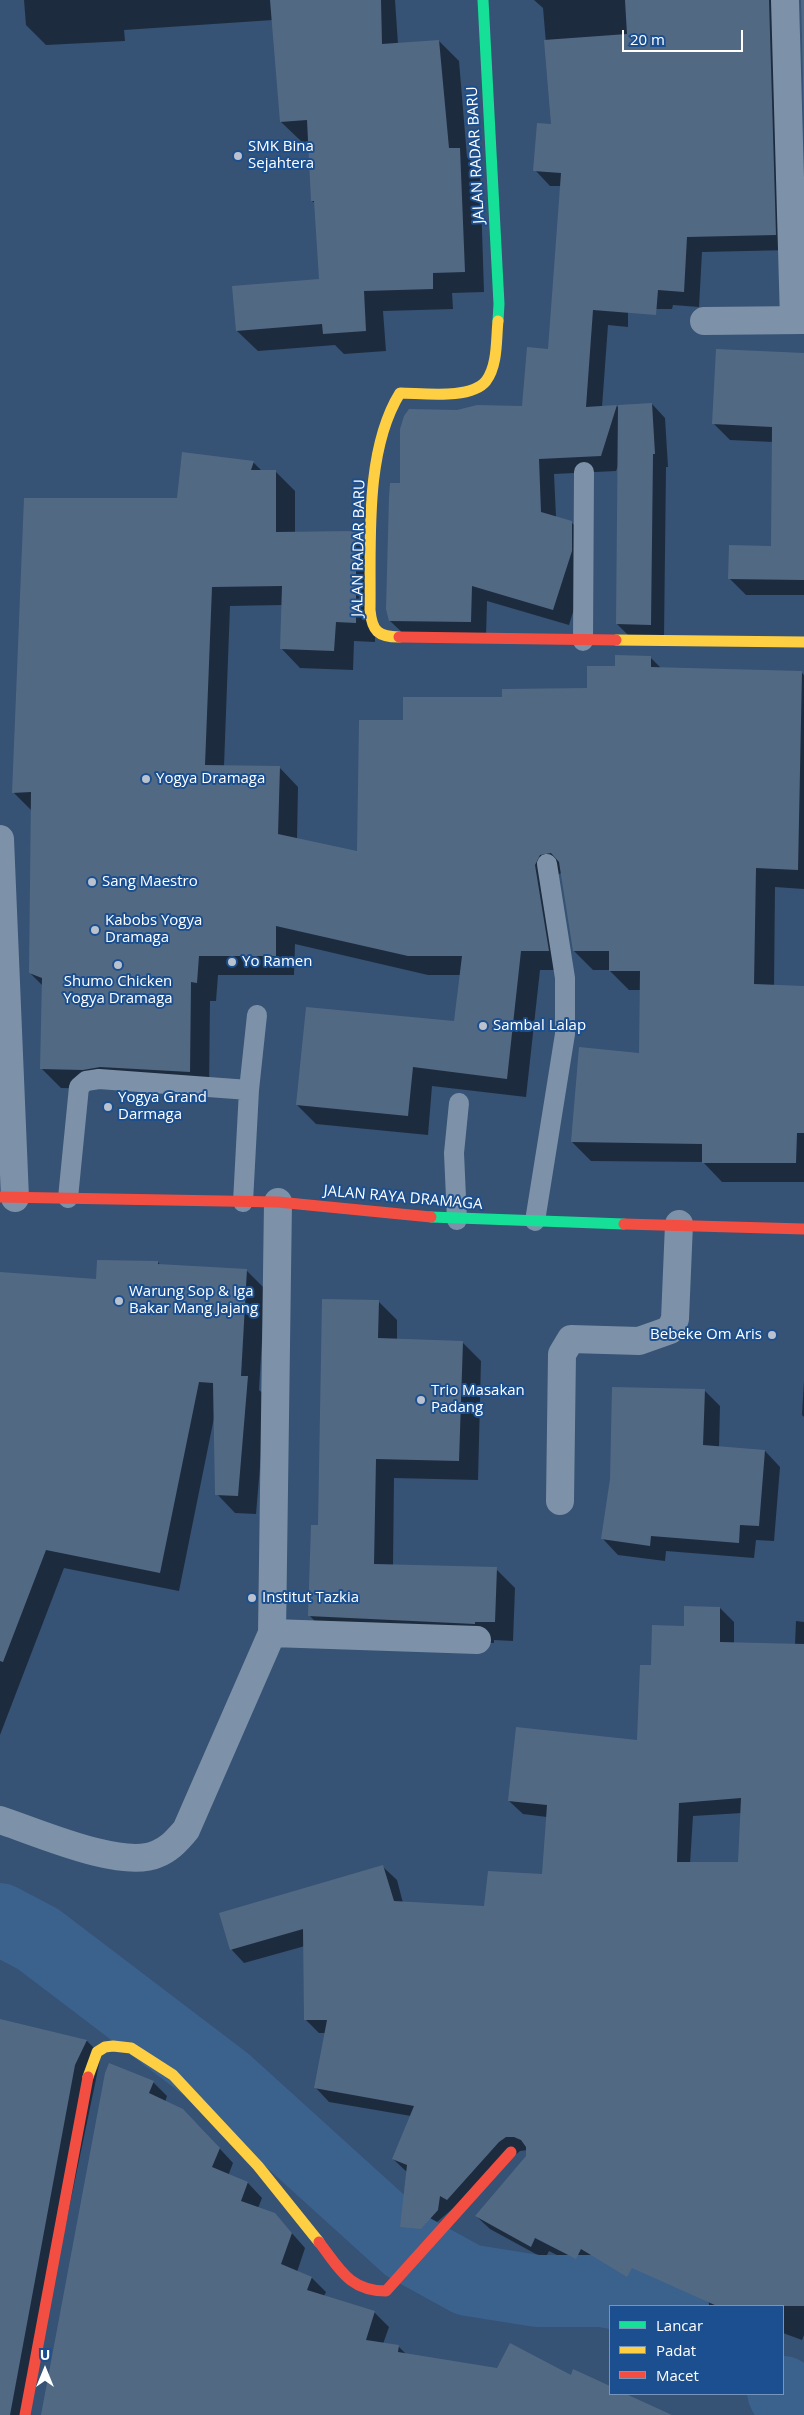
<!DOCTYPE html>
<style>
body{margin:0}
#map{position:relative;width:804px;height:2415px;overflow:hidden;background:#365274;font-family:"Open Sans",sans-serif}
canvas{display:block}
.legend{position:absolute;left:609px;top:2305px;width:175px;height:90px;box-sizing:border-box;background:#1b4f8f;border:1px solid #7695bc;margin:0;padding:6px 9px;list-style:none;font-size:15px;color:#fff}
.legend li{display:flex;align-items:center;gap:10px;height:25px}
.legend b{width:25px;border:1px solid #7695bc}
.north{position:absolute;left:20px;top:2345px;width:50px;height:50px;-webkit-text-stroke:4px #1b4f8f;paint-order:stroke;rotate:0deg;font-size:14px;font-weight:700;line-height:20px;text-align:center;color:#fff}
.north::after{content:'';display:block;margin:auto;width:18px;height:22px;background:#fff;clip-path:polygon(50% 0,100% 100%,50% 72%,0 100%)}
.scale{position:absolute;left:622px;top:30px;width:121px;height:22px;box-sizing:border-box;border:2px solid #fff;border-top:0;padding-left:6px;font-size:15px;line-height:18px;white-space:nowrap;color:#fff;-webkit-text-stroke:4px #1b4f8f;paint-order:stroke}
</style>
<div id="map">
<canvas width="804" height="2415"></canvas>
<ul class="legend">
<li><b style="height:6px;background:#16e098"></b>Lancar</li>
<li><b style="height:6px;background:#ffcf43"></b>Padat</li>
<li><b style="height:6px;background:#f24e42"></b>Macet</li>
</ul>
<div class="north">U</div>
<div class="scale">20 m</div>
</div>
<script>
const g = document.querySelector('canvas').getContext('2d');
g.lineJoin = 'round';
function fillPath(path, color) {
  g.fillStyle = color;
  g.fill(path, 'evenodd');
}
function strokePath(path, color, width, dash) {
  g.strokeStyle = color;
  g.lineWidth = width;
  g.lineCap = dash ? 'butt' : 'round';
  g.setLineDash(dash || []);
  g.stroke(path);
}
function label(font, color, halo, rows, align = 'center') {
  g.font = font + ' "Open Sans",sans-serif';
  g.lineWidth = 4;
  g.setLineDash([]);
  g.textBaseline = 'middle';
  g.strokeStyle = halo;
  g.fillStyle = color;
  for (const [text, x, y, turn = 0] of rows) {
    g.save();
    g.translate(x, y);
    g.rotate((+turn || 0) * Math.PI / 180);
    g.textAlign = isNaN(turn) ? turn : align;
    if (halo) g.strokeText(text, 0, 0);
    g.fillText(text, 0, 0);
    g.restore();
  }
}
fillPath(new Path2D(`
 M 24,0 L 395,0 L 398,44 L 439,41 L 459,61 L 467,157 L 480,169 L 484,292 L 452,293 L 453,309 L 383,311 L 386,351 L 344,354 L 335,345 L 258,351 L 237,331 L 234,287 L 321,280 L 316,204 L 312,201 L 309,141 L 302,142 L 281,122 L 273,20 L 124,30 L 125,41 L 46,45 L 26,25 Z
 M 534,0 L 799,0 L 793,2 L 791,250 L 702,252 L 699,307 L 673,305 L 672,309 L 628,309 L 628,327 L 608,325 L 602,407 L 617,406 L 619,409 L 652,404 L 665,418 L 668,467 L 666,467 L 664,637 L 630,637 L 617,624 L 618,466 L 616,471 L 554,474 L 556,517 L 571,522 L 587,538 L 587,567 L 569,625 L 487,601 L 486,637 L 406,636 L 390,621 L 401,484 L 457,411 L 523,407 L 549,350 L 561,186 L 550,186 L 535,170 L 553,125 L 543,8 Z
 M 804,354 L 804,595 L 746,595 L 729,578 L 772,547 L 773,442 L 730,440 L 713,423 Z
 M 253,462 L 263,472 L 276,472 L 295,491 L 295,533 L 355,532 L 375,552 L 375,642 L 354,641 L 353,670 L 300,668 L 281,648 L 283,605 L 230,606 L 224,766 L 279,767 L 298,787 L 297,839 L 359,853 L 404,721 L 503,699 L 588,689 L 616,667 L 650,657 L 662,669 L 801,672 L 804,675 L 804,889 L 775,887 L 774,986 L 804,987 L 804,1182 L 722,1182 L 703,1162 L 591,1161 L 572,1142 L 640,1054 L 641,990 L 629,990 L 609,970 L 593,970 L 574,951 L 562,873 L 559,874 L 554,885 L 567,970 L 540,970 L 526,1097 L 432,1086 L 428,1135 L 316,1124 L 297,1105 L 455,1022 L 461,975 L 428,975 L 295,944 L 294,975 L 218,975 L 216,1001 L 210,1001 L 209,1091 L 61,1088 L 41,1068 L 43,986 L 30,973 L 32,811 L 13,792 L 178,499 Z
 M 158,1262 L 161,1266 L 246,1270 L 265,1289 L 259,1390 L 266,1396 L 256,1514 L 235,1513 L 217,1494 L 214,1418 L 179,1591 L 64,1568 L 0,1735 L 0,1273 L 97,1280 Z
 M 379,1302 L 397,1320 L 397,1340 L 462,1342 L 481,1361 L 478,1480 L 394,1478 L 393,1565 L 496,1569 L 515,1588 L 513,1641 L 494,1640 L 494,1643 L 328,1635 L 310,1616 L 319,1526 Z
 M 804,1380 L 804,1417 L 802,1415 Z
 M 704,1390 L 720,1406 L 719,1447 L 765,1451 L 780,1467 L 774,1541 L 756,1540 L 754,1558 L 666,1551 L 665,1561 L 618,1555 L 603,1539 Z
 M 720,1608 L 734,1622 L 734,1643 L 795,1645 L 796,1621 L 804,1622 L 804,2335 L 802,2340 L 783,2333 L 783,2306 L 702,2306 L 646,2281 L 641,2289 L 595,2262 L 590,2272 L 549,2251 L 545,2259 L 490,2229 L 476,2216 L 527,2156 L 527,2150 L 520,2151 L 416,2240 L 402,2227 L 408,2173 L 393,2159 L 411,2116 L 329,2102 L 316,2088 L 326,2033 L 319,2033 L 306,2020 L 305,1946 L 244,1963 L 231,1949 L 383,1867 L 397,1880 L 403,1903 L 486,1908 L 543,1875 L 547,1817 L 523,1814 L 509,1801 L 638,1741 L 652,1667 L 686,1627 ZM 742,1813 L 739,1863 L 690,1864 L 693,1816 Z
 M 0,2020 L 87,2041 L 101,2055 L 26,2415 L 0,2415 Z
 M 106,2073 L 153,2082 L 167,2096 L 165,2102 L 197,2124 L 233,2163 L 228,2176 L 248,2183 L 262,2198 L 258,2208 L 275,2214 L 305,2248 L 297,2272 L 312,2278 L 326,2292 L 324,2296 L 374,2312 L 389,2327 L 383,2344 L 399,2347 L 407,2355 L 497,2369 L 571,2377 L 574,2371 L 610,2388 L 610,2394 L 626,2395 L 638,2415 L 42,2415 Z`), '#0007');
strokePath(new Path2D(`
 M 0,1919 L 38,1939 L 226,2082 L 408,2247 L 468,2280 L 537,2291 L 602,2291 L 658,2301 L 673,2306
 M 783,2392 L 796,2415`), '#3b618d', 72);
fillPath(new Path2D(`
 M 270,0 L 381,0 L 382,44 L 439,40 L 449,148 L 460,148 L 465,272 L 433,273 L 433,289 L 364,291 L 366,331 L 323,334 L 322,324 L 236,331 L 232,286 L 319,279 L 314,201 L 311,201 L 307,120 L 280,122 Z
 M 625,0 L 769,0 L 776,235 L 687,237 L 684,292 L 658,290 L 656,315 L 593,310 L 586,407 L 617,405 L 601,456 L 539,459 L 541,512 L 572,521 L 572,551 L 553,610 L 472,586 L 471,622 L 389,621 L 386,609 L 389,497 L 390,483 L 400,483 L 400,429 L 404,416 L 409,409 L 457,410 L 477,405 L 522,406 L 527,347 L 548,349 L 561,173 L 533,171 L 537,123 L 551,124 L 544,40 L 627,34 Z
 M 801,0 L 804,0 L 804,120 Z
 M 716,349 L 804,353 L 804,580 L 728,579 L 729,545 L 771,546 L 772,427 L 712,424 Z
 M 652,403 L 655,454 L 653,454 L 651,625 L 616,624 L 618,405 Z
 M 182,452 L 254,461 L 251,470 L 276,470 L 276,532 L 356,531 L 356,623 L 336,622 L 334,651 L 280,649 L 282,586 L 212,587 L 205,765 L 280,766 L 278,834 L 357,851 L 359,720 L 403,720 L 403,697 L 502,697 L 502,689 L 587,688 L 587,666 L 615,666 L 615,655 L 651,656 L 651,667 L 802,671 L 798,870 L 756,868 L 754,984 L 804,986 L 804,1133 L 797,1133 L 796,1163 L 702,1163 L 702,1144 L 571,1142 L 579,1047 L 639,1053 L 640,971 L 609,971 L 609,951 L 573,951 L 559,862 L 551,853 L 540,855 L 535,865 L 549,951 L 521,951 L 507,1079 L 413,1067 L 408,1116 L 296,1105 L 306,1007 L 454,1021 L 462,956 L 408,956 L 276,926 L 276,956 L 199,956 L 197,983 L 191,982 L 190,1072 L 100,1067 L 83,1070 L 40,1069 L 42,978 L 29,973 L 31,792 L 12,793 L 24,498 L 177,498 Z
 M 97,1260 L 158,1261 L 158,1264 L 247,1269 L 241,1376 L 248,1376 L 238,1496 L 215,1495 L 213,1383 L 199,1382 L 160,1573 L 46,1550 L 3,1662 L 0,1661 L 0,1272 L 96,1279 Z
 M 322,1299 L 379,1300 L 378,1338 L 463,1341 L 459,1461 L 376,1459 L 374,1564 L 497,1567 L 495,1622 L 475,1622 L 475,1624 L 308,1616 L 311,1525 L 318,1525 Z
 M 612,1387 L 705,1389 L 703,1445 L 765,1450 L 759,1526 L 740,1525 L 739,1543 L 651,1536 L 650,1546 L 601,1539 L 610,1479 Z
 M 684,1606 L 720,1607 L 720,1642 L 804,1644 L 804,2306 L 717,2306 L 632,2268 L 627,2277 L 581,2249 L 576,2259 L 535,2238 L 531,2247 L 475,2216 L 526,2156 L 526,2147 L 521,2140 L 514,2137 L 506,2137 L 499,2142 L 447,2200 L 440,2196 L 438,2210 L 421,2229 L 400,2227 L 407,2165 L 392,2159 L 414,2106 L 314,2088 L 327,2020 L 304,2020 L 303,1929 L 230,1950 L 219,1913 L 383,1865 L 394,1901 L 484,1906 L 488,1871 L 542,1874 L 547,1805 L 508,1801 L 516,1727 L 637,1740 L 640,1665 L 651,1665 L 652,1625 L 684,1626 ZM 741,1798 L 738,1862 L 677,1862 L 679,1803 Z
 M 0,2019 L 87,2040 L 75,2065 L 10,2415 L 0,2415 Z
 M 109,2063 L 154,2081 L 149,2093 L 183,2109 L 220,2148 L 212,2167 L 248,2182 L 241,2201 L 275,2213 L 292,2233 L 281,2264 L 312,2277 L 307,2290 L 375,2311 L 366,2340 L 399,2345 L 398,2352 L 497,2368 L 510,2343 L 571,2375 L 573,2369 L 610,2386 L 610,2394 L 626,2394 L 672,2415 L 41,2415 L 105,2073 Z`), '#526984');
strokePath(new Path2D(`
 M 583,641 L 584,472
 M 68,1198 L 79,1087 L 86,1081 L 99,1079 L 249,1090
 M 243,1202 L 249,1090 L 257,1015
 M 457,1220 L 454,1153 L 459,1103
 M 535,1221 L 565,1034 L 565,978 L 547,864`), '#7d92a8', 20);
strokePath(new Path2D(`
 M 785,0 L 794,320
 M 704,321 L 804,320
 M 0,839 L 15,1198
 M 560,1501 L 562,1354 L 571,1339 L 639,1341 L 670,1330 L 675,1319 L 679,1224
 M 272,1633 L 477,1640
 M 0,1820 C 37,1832 122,1870 157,1854 C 170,1849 177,1840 186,1830 L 272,1633 L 278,1202`), '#7d92a8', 28);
strokePath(new Path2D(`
 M 483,0 L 499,304 L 498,321
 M 431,1217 L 624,1224`), '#16e098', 11);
strokePath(new Path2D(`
 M 399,637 C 378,637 372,631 370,610 C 371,543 364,451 400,393 C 422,393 471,400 486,381 C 498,365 496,339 498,321
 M 616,640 L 804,642
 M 88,2077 L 97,2052 L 105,2047 L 113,2046 L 131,2048 L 173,2075 L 258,2166 L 319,2242`), '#ffcf43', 11);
strokePath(new Path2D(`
 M 399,637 L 616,640
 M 0,1197 L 278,1202 L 431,1217
 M 624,1224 L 804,1229
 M 319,2242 C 339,2268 349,2291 386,2291 L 511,2152
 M 25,2415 L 88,2077`), '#f24e42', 11);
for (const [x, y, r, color] of [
 [238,156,5,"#b9c2ce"],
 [146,779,5,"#b9c2ce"],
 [92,882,5,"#b9c2ce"],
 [95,930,5,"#b9c2ce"],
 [232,962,5,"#b9c2ce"],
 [118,965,5,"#b9c2ce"],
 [483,1026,5,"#b9c2ce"],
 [108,1107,5,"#b9c2ce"],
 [119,1301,5,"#b9c2ce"],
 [772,1335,5,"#b9c2ce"],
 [421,1400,5,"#b9c2ce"],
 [252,1598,5,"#b9c2ce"]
]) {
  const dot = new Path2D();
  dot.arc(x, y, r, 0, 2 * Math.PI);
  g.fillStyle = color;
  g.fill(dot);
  strokePath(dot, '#1b4f8f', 2);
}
label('15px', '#fff', '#1b4f8f', [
 ["SMK Bina",248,147],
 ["Sejahtera",248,164],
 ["Yogya Dramaga",156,779],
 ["Sang Maestro",102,882],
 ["Kabobs Yogya",105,921],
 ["Dramaga",105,938],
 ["Yo Ramen",242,962],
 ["Shumo Chicken",118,982,"center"],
 ["Yogya Dramaga",118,999,"center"],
 ["Sambal Lalap",493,1026],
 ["Yogya Grand",118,1098],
 ["Darmaga",118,1115],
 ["Warung Sop & Iga",129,1292],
 ["Bakar Mang Jajang",129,1309],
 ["Bebeke Om Aris",762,1335,"right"],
 ["Trio Masakan",431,1391],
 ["Padang",431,1408],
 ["Institut Tazkia",262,1598]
], 'left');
label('15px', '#fff', '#1b4f8f', [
 ["JALAN RADAR BARU",476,155,-93],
 ["JALAN RADAR BARU",359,548,-89],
 ["JALAN RAYA DRAMAGA",403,1198,5]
]);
</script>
